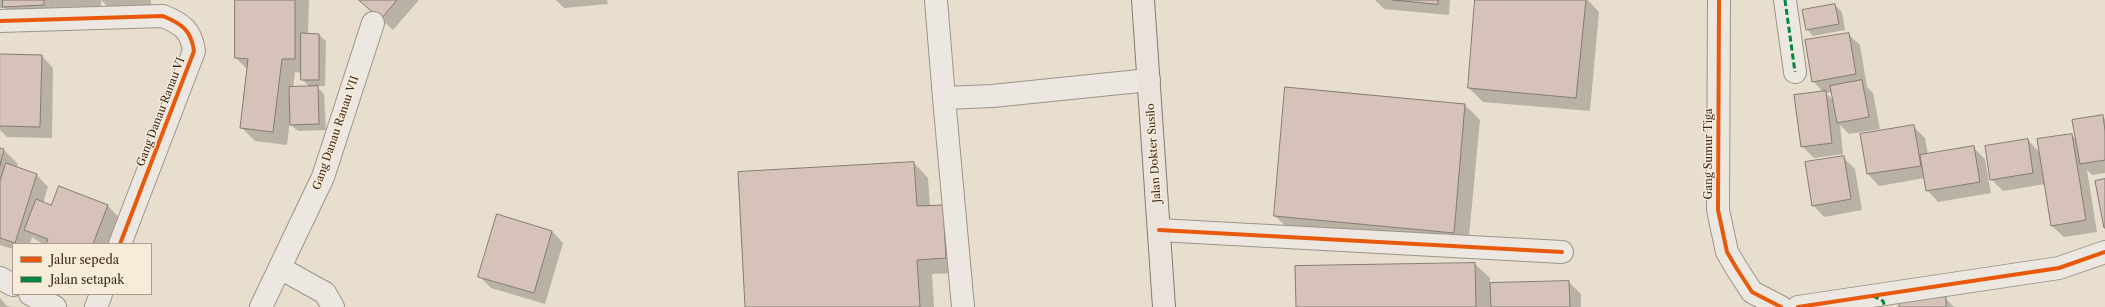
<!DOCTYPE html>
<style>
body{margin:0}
#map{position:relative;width:2105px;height:307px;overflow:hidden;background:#e8dece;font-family:"Libre Caslon Text",serif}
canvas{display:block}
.legend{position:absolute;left:12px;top:243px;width:140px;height:52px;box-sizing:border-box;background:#f7ebd9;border:1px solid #ad9d8c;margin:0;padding:5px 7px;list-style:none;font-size:12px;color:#3e2819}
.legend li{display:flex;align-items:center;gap:8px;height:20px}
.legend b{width:20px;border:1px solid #ad9d8c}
</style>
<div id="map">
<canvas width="2105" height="307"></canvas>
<ul class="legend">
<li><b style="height:5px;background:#e8590c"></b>Jalur sepeda</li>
<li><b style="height:5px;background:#00873e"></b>Jalan setapak</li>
</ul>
</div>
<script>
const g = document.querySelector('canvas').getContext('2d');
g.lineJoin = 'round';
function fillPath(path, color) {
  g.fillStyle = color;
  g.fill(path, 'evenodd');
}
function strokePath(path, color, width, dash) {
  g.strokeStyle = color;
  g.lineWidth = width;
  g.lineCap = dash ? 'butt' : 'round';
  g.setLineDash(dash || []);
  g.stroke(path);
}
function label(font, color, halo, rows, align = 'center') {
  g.font = font + ' "Libre Caslon Text",serif';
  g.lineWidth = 3;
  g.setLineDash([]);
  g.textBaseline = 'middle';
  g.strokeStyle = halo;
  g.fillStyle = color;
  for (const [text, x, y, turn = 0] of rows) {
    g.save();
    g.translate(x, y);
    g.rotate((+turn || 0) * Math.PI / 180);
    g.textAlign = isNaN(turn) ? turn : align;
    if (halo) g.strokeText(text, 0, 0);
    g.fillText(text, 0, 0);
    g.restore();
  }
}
fillPath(new Path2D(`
 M 0,0 L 101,0 L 101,10 L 61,12 L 55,6 L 55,16 L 15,18 L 5,8 L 0,8 Z
 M 101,0 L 151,0 L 151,7 L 110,9 Z
 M 236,0 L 309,0 L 308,34 L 319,35 L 326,41 L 325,86 L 316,86 L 324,94 L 326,130 L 298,131 L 291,125 L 290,120 L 287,145 L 255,141 L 241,127 L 248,70 L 236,58 ZM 295,72 L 302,73 L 302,79 L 310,88 L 293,88 Z
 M 360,0 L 419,0 L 393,30 Z
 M 556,0 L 607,0 L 608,4 L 564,8 Z
 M 1375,0 L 1450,0 L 1449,15 L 1384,9 Z
 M 1476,0 L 1588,0 L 1599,12 L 1590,111 L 1483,102 L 1469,88 Z
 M 1835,5 L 1842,12 L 1845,30 L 1813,36 L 1807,29 Z
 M 1848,34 L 1860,45 L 1867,87 L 1873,93 L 1880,129 L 1849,134 L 1840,125 L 1843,154 L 1814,158 L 1802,146 L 1823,92 L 1813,81 ZM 1832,92 L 1833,100 L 1826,93 Z
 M 0,55 L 42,56 L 53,68 L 52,138 L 7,137 L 0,130 Z
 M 1286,88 L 1465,105 L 1480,120 L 1468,247 L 1290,230 L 1275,216 Z
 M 2102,116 L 2105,119 L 2105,173 L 2092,175 L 2087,170 L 2097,232 L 2064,237 L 2052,226 L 2045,184 L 2003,191 L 1991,179 L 2028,140 L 2040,153 L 2072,135 L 2077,140 Z
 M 1914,127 L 1925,138 L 1928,155 L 1973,147 L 1985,159 L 1991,193 L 1938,202 L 1927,190 L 1925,178 L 1879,186 L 1868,174 L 1862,135 Z
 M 0,149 L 4,150 L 18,164 L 17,168 L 37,175 L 48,187 L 43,203 L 52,207 L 108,206 L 119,217 L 109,244 L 43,244 L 32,237 L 30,244 L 13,244 L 13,249 L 0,245 Z
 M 1844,158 L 1855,169 L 1862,210 L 1824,217 L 1813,205 Z
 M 914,163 L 928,178 L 930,207 L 943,206 L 961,273 L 932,274 L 934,307 L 746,307 Z
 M 552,231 L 563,243 L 545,304 L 491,288 L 479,276 Z
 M 1475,264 L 1490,278 L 1490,284 L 1569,282 L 1581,294 L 1581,307 L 1297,307 Z
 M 0,298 L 7,306 L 12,307 L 0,307 Z
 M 1945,298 L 1954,307 L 1900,307 Z`), '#0003');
const building = new Path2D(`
 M 3,0 L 44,0 L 44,5 L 3,7 Z
 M 235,0 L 295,0 L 295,59 L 282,59 L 273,132 L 240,128 L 248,59 L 235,58 Z
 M 359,0 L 397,0 L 381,19 Z
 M 1393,0 L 1438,0 L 1438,4 Z
 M 1475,0 L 1586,0 L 1576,98 L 1468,88 Z
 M 1835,4 L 1839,24 L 1806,30 L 1802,10 Z
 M 301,33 L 319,34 L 319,80 L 301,80 Z
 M 1849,33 L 1856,74 L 1812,82 L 1805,40 Z
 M 0,54 L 42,55 L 40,127 L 0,126 Z
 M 1862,80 L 1869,117 L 1837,123 L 1830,86 Z
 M 318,86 L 319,124 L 290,125 L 289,87 Z
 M 1285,87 L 1465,104 L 1454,233 L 1274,216 Z
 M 1826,91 L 1832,143 L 1801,147 L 1794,95 Z
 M 2103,115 L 2105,131 L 2105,160 L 2080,164 L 2072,120 Z
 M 1914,125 L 1921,166 L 1867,174 L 1860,134 Z
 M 2072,134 L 2086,220 L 2051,226 L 2037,139 Z
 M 2028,139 L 2033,173 L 1990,180 L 1985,146 Z
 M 1974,146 L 1980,182 L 1926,191 L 1920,155 Z
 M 0,148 L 4,149 L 0,166 Z
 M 1844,156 L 1851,199 L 1812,206 L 1805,162 Z
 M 914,162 L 917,206 L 943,205 L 946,258 L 917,260 L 920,307 L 745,307 L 738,172 Z
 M 6,163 L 37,174 L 15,243 L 0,238 L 0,181 Z
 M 2105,179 L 2105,228 L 2104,228 L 2095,181 Z
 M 59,186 L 108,205 L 93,244 L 46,244 L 48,239 L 24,230 L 36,199 L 51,205 Z
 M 497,214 L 552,231 L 534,293 L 478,277 Z
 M 1475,263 L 1476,307 L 1296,307 L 1295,266 Z
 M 1569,281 L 1570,307 L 1491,307 L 1490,283 Z
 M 1946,297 L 1946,307 L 1899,307 L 1899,301 Z`);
fillPath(building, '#d6c2b9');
strokePath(building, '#847b71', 1);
const minor = new Path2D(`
 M 936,0 L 944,98
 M 1719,0 L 1718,210 L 1727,252 L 1737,269 L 1752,292 L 1781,307
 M 1785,0 L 1795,72
 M 0,21 L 163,16 C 182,24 191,30 194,51 L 120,244
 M 1159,230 L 1562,252
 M 280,268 L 325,293 L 333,307
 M 0,278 L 13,285
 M 30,294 L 55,307
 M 96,307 L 101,294
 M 261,307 L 323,177 L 373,23
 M 963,307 L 944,98 L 992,96 L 1149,80
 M 1798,307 L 2059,268 L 2105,252`);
const major = new Path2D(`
 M 1143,0 L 1164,307`);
strokePath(minor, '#9c9489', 24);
strokePath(major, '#847b71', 24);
strokePath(minor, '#ece7e0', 22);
strokePath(major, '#e9e3db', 22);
strokePath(new Path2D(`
 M 1785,0 L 1795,72
 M 1873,296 L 1883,301 L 1885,307`), '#00873e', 3, [6, 3]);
strokePath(new Path2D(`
 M 1719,0 L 1718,210 L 1727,252 L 1737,269 L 1752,292 L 1781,307
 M 0,21 L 163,16 C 182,24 191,30 194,51 L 120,244
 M 1159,230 L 1562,252
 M 1798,307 L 2059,268 L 2105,252`), '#e8590c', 4);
label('11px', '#3e2819', '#f7ebd9', [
 ["Gang Danau Ranau VI",161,112,-69],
 ["Gang Danau Ranau VII",336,133,-71],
 ["Jalan Dokter Susilo",1154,153,-94],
 ["Gang Sumur Tiga",1709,154,-90]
]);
</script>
